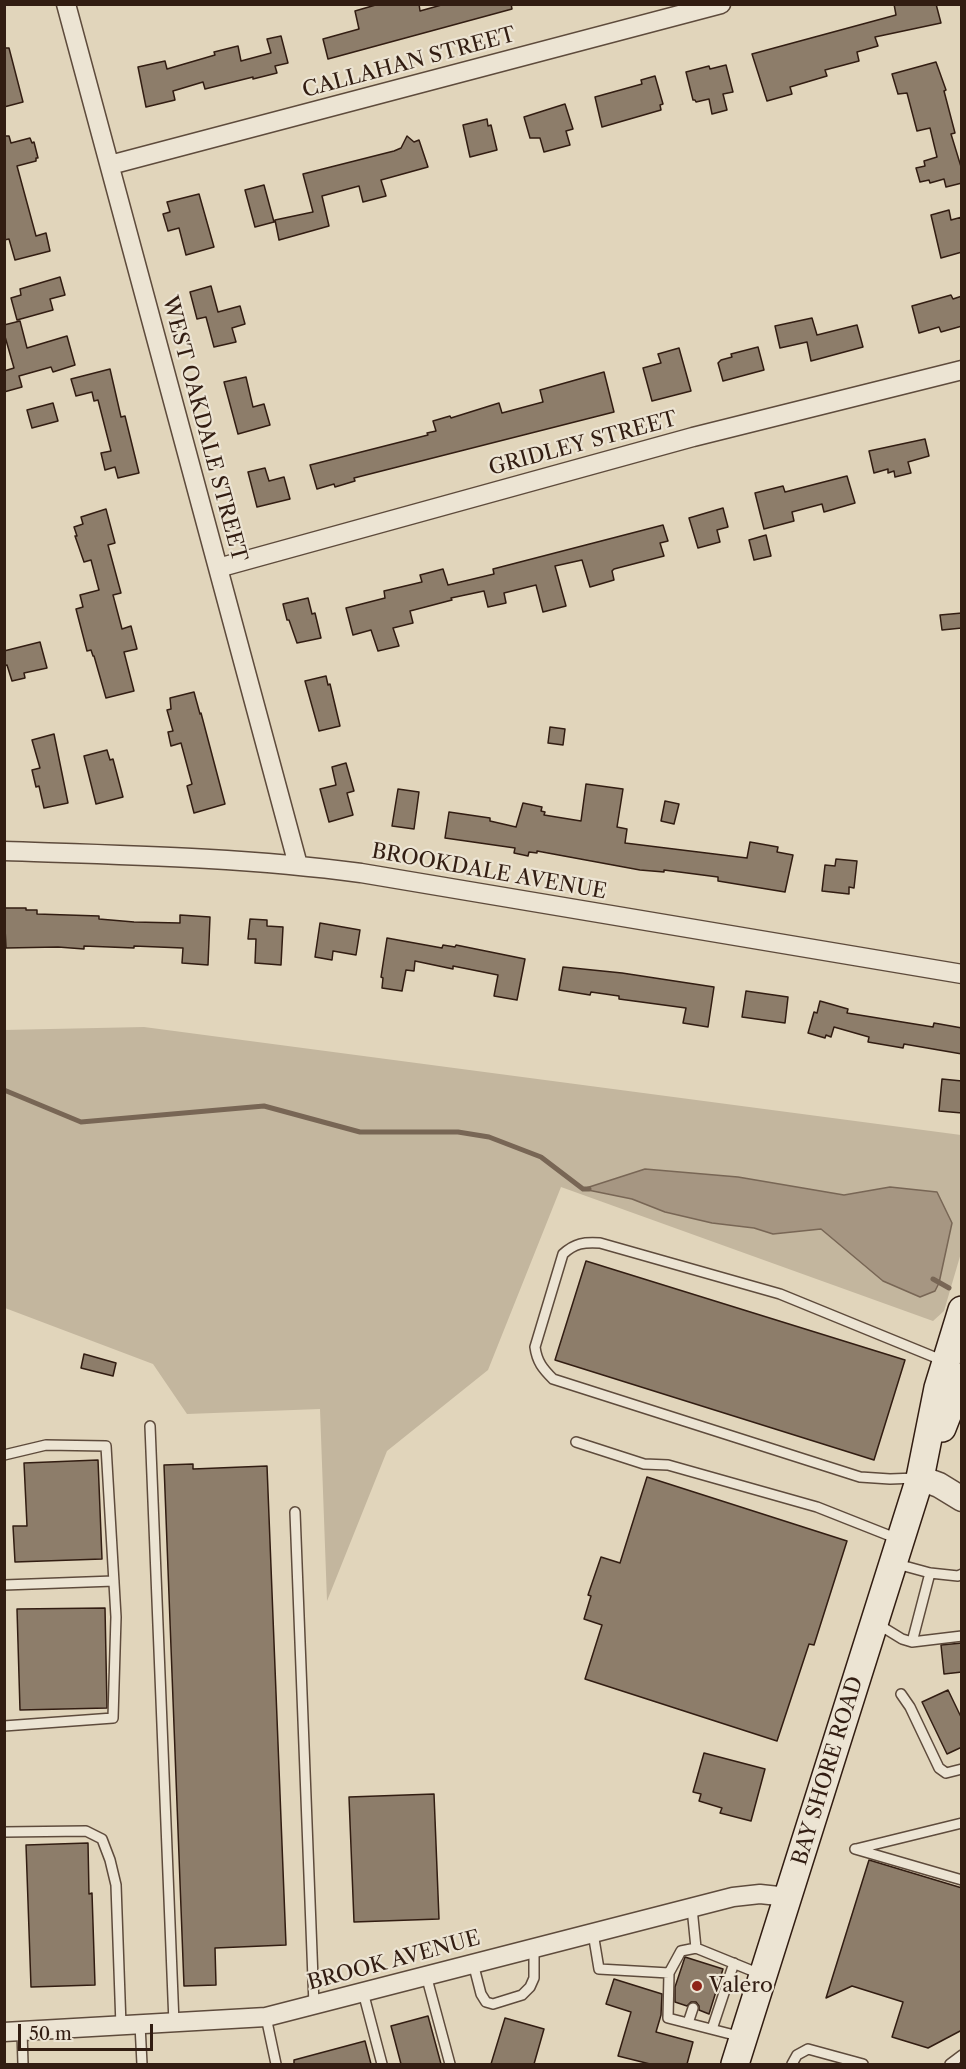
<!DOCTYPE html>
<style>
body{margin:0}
#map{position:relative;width:966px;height:2069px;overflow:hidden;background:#e1d5bb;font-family:"Libre Caslon Text",serif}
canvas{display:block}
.frame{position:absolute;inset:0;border:6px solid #321d12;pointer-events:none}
.scale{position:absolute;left:18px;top:2024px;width:135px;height:27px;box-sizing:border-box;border:3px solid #321d12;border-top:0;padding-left:8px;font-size:18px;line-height:21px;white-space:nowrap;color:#321d12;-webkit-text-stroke:4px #ece4d3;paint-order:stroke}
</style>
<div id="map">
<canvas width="966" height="2069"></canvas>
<div class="frame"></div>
<div class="scale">50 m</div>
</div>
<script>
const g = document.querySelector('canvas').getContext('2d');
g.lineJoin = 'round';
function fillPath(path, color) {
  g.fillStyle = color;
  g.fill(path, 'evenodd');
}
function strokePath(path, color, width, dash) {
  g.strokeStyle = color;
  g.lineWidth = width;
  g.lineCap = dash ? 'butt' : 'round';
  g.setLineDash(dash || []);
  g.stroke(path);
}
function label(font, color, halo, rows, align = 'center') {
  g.font = font + ' "Libre Caslon Text",serif';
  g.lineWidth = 4.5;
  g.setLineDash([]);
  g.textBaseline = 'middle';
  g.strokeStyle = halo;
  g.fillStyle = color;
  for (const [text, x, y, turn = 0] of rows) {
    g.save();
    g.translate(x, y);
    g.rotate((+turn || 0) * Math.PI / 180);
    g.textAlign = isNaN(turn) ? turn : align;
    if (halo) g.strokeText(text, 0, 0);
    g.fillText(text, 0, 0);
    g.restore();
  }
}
fillPath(new Path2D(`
 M 144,1027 L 961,1135 L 961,1253 L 944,1311 L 933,1321 L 561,1187 L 488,1370 L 387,1451 L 327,1601 L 320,1409 L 187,1414 L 153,1364 L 5,1308 L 4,1030 ZM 645,1169 L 738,1177 L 844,1195 L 890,1187 L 847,1250 L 821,1229 L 773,1234 L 754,1228 L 712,1223 L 665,1212 L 632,1199 L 584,1189 Z`), '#c3b69e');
const water = new Path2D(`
 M 645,1169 L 738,1177 L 844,1195 L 890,1187 L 937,1192 L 952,1223 L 939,1283 L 935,1291 L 920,1297 L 883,1281 L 821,1229 L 773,1234 L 754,1228 L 712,1223 L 665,1212 L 632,1199 L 583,1189 Z`);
fillPath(water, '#a69682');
strokePath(water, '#786655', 1.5);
strokePath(new Path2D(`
 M 4,1090 L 81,1122 L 264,1106 L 360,1132 L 458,1132 L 489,1137 L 541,1157 L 583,1189 L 589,1189
 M 933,1279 L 949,1288`), '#786655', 5);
const building = new Path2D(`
 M 379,4 L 419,4 L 420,11 L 445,4 L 511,4 L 512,9 L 328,59 L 323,39 L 359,29 L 355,11 Z
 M 894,4 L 936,4 L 941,23 L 875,37 L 878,46 L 857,52 L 859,61 L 825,70 L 827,76 L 790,87 L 792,94 L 767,101 L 752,54 L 896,15 Z
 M 281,36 L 288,63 L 275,66 L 277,73 L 253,79 L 253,77 L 205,89 L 203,82 L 173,91 L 175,100 L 146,107 L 138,67 L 165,61 L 167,69 L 215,55 L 214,52 L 238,46 L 241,61 L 271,53 L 267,39 Z
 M 4,48 L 9,48 L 23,102 L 4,107 Z
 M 936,62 L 946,90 L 944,91 L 955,133 L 951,134 L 962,170 L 962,183 L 946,187 L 944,179 L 930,183 L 929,180 L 920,182 L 916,168 L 925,166 L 924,161 L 937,157 L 930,128 L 917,131 L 907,93 L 898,94 L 892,74 Z
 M 726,65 L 733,92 L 723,94 L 727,110 L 712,114 L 709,99 L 696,102 L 695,100 L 693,100 L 686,72 L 709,66 L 710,69 Z
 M 655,76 L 663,104 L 660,105 L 661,110 L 602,127 L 595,97 L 642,84 L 641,80 Z
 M 565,104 L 573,129 L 566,131 L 570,145 L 544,152 L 540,138 L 530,138 L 524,117 Z
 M 487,119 L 488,126 L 491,125 L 497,150 L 470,157 L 463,125 Z
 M 4,136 L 9,136 L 11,143 L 30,138 L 32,143 L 34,142 L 38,158 L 36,158 L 36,161 L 17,166 L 36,236 L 46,233 L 50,251 L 15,260 L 9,239 L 4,240 Z
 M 407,136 L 414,142 L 419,140 L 428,167 L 381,180 L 386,196 L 363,202 L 359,186 L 322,196 L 329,226 L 279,240 L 275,220 L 313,212 L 303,174 L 394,151 L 401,148 Z
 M 264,185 L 274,222 L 255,227 L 245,190 Z
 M 199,194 L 214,247 L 186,255 L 179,228 L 168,231 L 163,214 L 170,212 L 167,202 Z
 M 949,210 L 951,220 L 962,217 L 962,252 L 941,258 L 931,215 Z
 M 60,277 L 65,295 L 50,299 L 53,310 L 17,320 L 11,298 L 21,295 L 20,289 Z
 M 211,286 L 218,312 L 240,306 L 245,324 L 232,328 L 236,342 L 214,347 L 206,317 L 197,319 L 190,292 Z
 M 951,295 L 953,299 L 962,296 L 962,326 L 941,332 L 939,327 L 919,333 L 912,306 Z
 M 812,318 L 817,335 L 857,325 L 863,347 L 811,361 L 807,342 L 780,348 L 775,326 Z
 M 20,321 L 27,348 L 67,336 L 75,365 L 53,372 L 51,367 L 19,376 L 22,387 L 4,392 L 4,371 L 14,368 L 4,333 L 4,325 Z
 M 758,347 L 764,370 L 723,381 L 718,363 L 721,360 L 732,357 L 731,354 Z
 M 679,348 L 691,391 L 652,401 L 643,368 L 661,363 L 658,354 Z
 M 110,369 L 121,417 L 125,416 L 139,473 L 118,478 L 115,467 L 105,470 L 101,453 L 111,451 L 98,400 L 94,401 L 92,392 L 76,396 L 71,379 Z
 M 604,372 L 614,412 L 354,478 L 355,481 L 335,487 L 334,484 L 317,489 L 310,465 L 428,435 L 427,433 L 436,431 L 433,421 L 450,416 L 451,418 L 499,403 L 502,413 L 543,402 L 540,390 Z
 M 246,377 L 253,407 L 264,404 L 270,425 L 238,434 L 224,382 Z
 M 53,403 L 58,421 L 32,428 L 27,410 Z
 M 925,439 L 929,456 L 908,462 L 911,473 L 895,477 L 894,471 L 888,473 L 888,469 L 874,473 L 869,451 Z
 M 265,468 L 269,481 L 284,477 L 290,499 L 257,507 L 248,472 Z
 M 847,476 L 855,503 L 824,512 L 822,504 L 792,512 L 794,521 L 764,529 L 755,493 L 783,486 L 785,492 Z
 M 723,508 L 728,527 L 717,530 L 720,542 L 698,548 L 689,518 Z
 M 106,509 L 115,543 L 108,545 L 121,593 L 113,595 L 122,629 L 131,626 L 137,649 L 124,652 L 134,691 L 106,698 L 94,656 L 93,656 L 91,650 L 87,651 L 76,609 L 83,607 L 80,595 L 99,590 L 91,560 L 84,562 L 75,536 L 77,536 L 74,527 L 83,524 L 81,517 Z
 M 663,525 L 668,541 L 660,543 L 664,556 L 614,569 L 612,571 L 614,580 L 590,587 L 582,560 L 555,566 L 566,606 L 543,612 L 536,585 L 504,593 L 506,603 L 488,607 L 484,591 L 451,598 L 452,600 L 410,611 L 413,623 L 393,628 L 399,646 L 378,651 L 371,630 L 353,635 L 346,608 L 385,598 L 384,591 L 422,582 L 420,575 L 443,569 L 448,585 L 494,574 L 493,569 Z
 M 766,535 L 771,556 L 754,560 L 749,540 Z
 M 308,598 L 312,614 L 315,613 L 321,638 L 297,643 L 289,620 L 287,620 L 283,604 Z
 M 962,613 L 962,628 L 942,630 L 940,615 Z
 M 40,642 L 47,668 L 24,673 L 25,678 L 12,681 L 7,665 L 4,666 L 4,651 Z
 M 326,676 L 328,685 L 330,684 L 340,726 L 319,731 L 305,681 Z
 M 194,692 L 200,714 L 201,713 L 225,804 L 194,813 L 187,786 L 192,784 L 181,743 L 171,746 L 168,732 L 173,731 L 167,710 L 171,709 L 170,698 Z
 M 550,727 L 565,729 L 563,745 L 548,743 Z
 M 54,734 L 68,803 L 44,808 L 39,786 L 36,787 L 32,770 L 40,768 L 32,740 Z
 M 107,750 L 110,760 L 113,759 L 123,797 L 96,804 L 84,756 Z
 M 346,763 L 354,791 L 347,793 L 353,815 L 329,822 L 320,789 L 336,785 L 332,767 Z
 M 586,784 L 623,789 L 617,827 L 627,829 L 625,843 L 747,858 L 750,842 L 778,847 L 777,852 L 793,855 L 785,892 L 718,881 L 718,877 L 664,870 L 664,872 L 640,870 L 537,851 L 537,853 L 529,852 L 528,856 L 514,853 L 515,848 L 445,838 L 449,812 L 490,818 L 490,821 L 516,827 L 523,803 L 542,807 L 541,811 L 545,812 L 544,815 L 581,821 Z
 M 398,789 L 419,792 L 414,829 L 392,826 Z
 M 665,801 L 679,804 L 674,824 L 661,821 Z
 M 836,859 L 857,861 L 854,888 L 849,887 L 849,894 L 822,891 L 825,865 L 835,866 Z
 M 4,908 L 26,908 L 26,910 L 37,910 L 37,914 L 99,916 L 99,919 L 134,922 L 180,923 L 180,915 L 210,917 L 208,965 L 182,963 L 183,948 L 134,946 L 134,948 L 84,946 L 84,949 L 58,947 L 6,948 Z
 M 250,919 L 267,920 L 267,926 L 283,927 L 281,965 L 255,963 L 256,939 L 248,939 Z
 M 320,923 L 360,930 L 356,955 L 333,951 L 332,960 L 315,957 Z
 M 387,938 L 442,948 L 443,945 L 455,947 L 456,945 L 525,959 L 517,1000 L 494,996 L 498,975 L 453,966 L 453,969 L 415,961 L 414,971 L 406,970 L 402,991 L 382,988 L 383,978 L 381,977 Z
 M 563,967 L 622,973 L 714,987 L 708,1027 L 683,1023 L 686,1008 L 619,999 L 619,996 L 591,992 L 590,995 L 559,990 Z
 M 746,991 L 788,997 L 785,1023 L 742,1017 Z
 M 820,1001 L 848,1009 L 847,1013 L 933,1027 L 934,1023 L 962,1028 L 962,1054 L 904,1044 L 903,1048 L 868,1042 L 869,1037 L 834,1027 L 831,1037 L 826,1035 L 825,1038 L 808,1033 L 814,1012 L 817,1013 Z
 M 942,1079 L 962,1081 L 962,1113 L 939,1111 Z
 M 586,1261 L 905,1360 L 874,1460 L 555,1360 Z
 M 84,1354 L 116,1363 L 113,1376 L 81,1368 Z
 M 98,1460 L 102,1559 L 15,1562 L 13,1526 L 27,1526 L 24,1463 Z
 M 193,1464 L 193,1469 L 267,1466 L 286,1945 L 215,1948 L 216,1985 L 184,1986 L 164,1465 Z
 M 647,1477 L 847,1541 L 814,1645 L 809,1644 L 777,1741 L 585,1679 L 602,1625 L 584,1619 L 591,1596 L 588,1595 L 601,1557 L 620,1563 Z
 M 105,1608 L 107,1708 L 20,1710 L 17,1609 Z
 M 962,1643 L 962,1672 L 944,1674 L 941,1645 Z
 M 948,1690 L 962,1719 L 962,1747 L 947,1754 L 922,1702 Z
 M 704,1753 L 765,1769 L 751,1821 L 720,1813 L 722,1808 L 699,1801 L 701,1794 L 693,1792 Z
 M 434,1794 L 439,1919 L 354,1922 L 349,1797 Z
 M 88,1843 L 89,1894 L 92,1893 L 95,1985 L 31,1987 L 26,1845 Z
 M 869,1860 L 962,1888 L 962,2030 L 928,2048 L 892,2037 L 903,2002 L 852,1986 L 826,1998 Z
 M 685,1957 L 723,1969 L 709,2014 L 699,2010 L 699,2006 L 696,2002 L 691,2002 L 687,2006 L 675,2002 L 675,1987 Z
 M 614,1979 L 662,1994 L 661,2015 L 656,2032 L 693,2042 L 687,2064 L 650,2064 L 618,2056 L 631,2012 L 606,2004 Z
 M 428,2016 L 441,2064 L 401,2064 L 391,2026 Z
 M 505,2018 L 544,2029 L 534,2064 L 491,2064 Z
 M 365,2041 L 371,2064 L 294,2064 L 294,2060 Z`);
fillPath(building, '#8d7d6a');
strokePath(building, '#321d12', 1.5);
const service = new Path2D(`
 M 150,1426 L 174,2023
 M 576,1442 L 644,1464 L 668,1465 L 817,1507 L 898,1539
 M 4,1455 L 46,1445 L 106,1446 L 116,1617 L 113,1718 L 4,1726
 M 917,1478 L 890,1479 L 860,1477 L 553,1379 C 543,1369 537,1362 535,1347 L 563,1254 C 575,1243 584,1242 600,1243 L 780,1294 L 944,1361
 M 295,1512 L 314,2005
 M 897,1564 L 930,1573 L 958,1576 L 962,1574
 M 4,1585 L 114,1581
 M 876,1623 L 902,1639 L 912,1642 L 962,1636
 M 912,1642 L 930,1573
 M 901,1694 L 910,1707 L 939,1768 L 946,1773 L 962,1769
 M 4,1832 L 86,1831 L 102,1839 L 110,1860 L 116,1885 L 121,2026
 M 855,1849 L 962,1880
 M 856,1849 L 962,1823
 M 692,1908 L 696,1948
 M 593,1933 L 599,1969 L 669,1973 L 668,2018 L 742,2037
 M 473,1963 L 481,1994 L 486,2002 L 493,2004 L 522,1995 L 530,1987 L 534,1978 L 534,1947
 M 669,1973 L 681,1951 L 696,1948 L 760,1974
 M 426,1975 L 450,2064
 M 363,1992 L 382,2064
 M 266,2017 L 276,2064
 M 688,2023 L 693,2008
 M 140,2025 L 142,2064
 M 712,2029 L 734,1963
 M 22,2031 L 23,2064
 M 792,2064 L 797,2055 L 808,2049 L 863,2064
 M 950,2064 L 962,2055`);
const minor = new Path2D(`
 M 66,4 L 298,865
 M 110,165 L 721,4
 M 218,568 L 693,437 L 962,370
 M 4,851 C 124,855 243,857 361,873 L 962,974
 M 4,2032 L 266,2017 L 733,1897 L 760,1894 L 788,1897`);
const tertiary = new Path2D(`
 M 920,1478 L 939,1485 L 962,1499`);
const secondary = new Path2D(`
 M 942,1428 L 962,1377
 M 735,2064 L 920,1478 L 938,1388 L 962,1310`);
strokePath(service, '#5e4b3c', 12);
strokePath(minor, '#5e4b3c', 21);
strokePath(tertiary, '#5e4b3c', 27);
strokePath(secondary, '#321d12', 30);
strokePath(service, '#ece4d3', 9);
strokePath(minor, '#ece4d3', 18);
strokePath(tertiary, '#ece4d3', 24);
strokePath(secondary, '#ece4d3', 27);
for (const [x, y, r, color] of [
 [697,1986,6,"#8f2418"]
]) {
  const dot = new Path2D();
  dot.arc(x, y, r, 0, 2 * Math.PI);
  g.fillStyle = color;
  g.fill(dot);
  strokePath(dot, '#ece4d3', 2);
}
label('21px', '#321d12', '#ece4d3', [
 ["CALLAHAN STREET",409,63,-15],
 ["WEST OAKDALE STREET",204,429,75],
 ["GRIDLEY STREET",583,444,-15],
 ["BROOKDALE AVENUE",489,872,10],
 ["BAY SHORE ROAD",828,1771,-73],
 ["BROOK AVENUE",394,1961,-15]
]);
label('21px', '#321d12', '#ece4d3', [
 ["Valero",709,1986]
], 'left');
</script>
